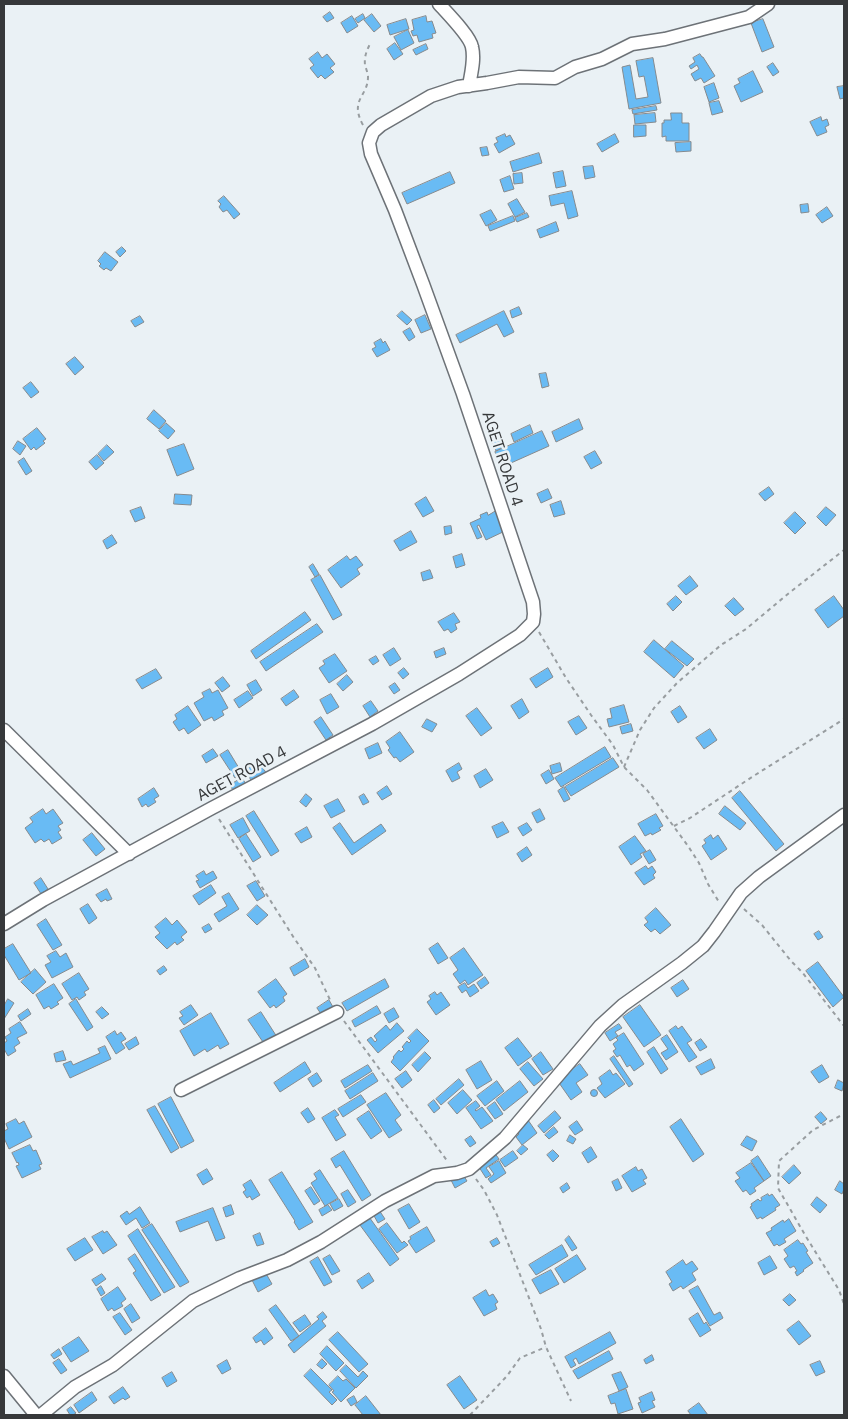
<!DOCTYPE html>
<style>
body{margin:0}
#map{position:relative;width:848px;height:1419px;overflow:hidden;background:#eaf1f5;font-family:"IBM Plex Sans",sans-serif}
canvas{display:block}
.frame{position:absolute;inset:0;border:5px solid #36383a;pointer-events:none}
</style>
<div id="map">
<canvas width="848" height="1419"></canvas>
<div class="frame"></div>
</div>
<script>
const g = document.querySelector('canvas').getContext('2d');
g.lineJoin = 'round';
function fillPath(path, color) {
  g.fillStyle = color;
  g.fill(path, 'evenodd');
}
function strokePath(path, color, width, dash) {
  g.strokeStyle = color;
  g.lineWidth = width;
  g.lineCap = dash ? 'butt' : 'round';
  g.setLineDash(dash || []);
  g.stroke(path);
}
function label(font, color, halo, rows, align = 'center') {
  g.font = font + ' "IBM Plex Sans",sans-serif';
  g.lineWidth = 5;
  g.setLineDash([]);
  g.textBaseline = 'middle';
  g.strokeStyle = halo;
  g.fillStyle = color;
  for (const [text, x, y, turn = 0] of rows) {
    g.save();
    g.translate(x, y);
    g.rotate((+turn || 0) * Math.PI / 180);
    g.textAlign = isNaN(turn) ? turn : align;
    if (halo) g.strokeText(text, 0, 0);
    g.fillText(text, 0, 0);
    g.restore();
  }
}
const building = new Path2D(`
 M 330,12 L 334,18 L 327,22 L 323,17 Z
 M 363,14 L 365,18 L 358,23 L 355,19 Z
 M 372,14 L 381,26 L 374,32 L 364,20 Z
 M 352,16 L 358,26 L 347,33 L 341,23 Z
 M 426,16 L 427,22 L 432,21 L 436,33 L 432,34 L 433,38 L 419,42 L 417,35 L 413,36 L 411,31 L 414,30 L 412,20 Z
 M 406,19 L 409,29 L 390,35 L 387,25 Z
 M 763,19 L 774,47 L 762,52 L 751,23 Z
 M 408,30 L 414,43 L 401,50 L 394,37 Z
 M 395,43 L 403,54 L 394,60 L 387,49 Z
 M 426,44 L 428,49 L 416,55 L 413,50 Z
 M 318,52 L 322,58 L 327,54 L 335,64 L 330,68 L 334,72 L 325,79 L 321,75 L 318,78 L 310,68 L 314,65 L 309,59 Z
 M 700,54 L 702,57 L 703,57 L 715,76 L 704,83 L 701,78 L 695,81 L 691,74 L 699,69 L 697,65 L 691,69 L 689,66 L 695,62 L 693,58 Z
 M 653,58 L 661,103 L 629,109 L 622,67 L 630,65 L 636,99 L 648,97 L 644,76 L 639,77 L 636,61 Z
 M 773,63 L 779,72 L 773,76 L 767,67 Z
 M 753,71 L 763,92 L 741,102 L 734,86 L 740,83 L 738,79 Z
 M 714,83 L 719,98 L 709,102 L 704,87 Z
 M 844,86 L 844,98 L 840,99 L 837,87 Z
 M 719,101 L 723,112 L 712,115 L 709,103 Z
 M 656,106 L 657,110 L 633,114 L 632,110 Z
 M 655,113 L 656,122 L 635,124 L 634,115 Z
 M 671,113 L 682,113 L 682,123 L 689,123 L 689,141 L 666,141 L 666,136 L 662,137 L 662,123 L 664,123 L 664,120 L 671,120 Z
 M 821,117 L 822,121 L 827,119 L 829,125 L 825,127 L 827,132 L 817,136 L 810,122 Z
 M 634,125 L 646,125 L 646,136 L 634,137 Z
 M 505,134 L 506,137 L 510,135 L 515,144 L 499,153 L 494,144 L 498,142 L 496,138 Z
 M 615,134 L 619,142 L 602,152 L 597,144 Z
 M 691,142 L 691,151 L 676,152 L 675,143 Z
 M 487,147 L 489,155 L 482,156 L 480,148 Z
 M 539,153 L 542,163 L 513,172 L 510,162 Z
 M 593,166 L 595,177 L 585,179 L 583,167 Z
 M 563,171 L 566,186 L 556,188 L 553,173 Z
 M 450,172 L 455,183 L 407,204 L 402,193 Z
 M 522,173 L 523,183 L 514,184 L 513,174 Z
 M 510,176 L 514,189 L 504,192 L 500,180 Z
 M 572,191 L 578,216 L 568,219 L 564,203 L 551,206 L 549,196 Z
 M 224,196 L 240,214 L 234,219 L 227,210 L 223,212 L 219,207 L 221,204 L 218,201 Z
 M 517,199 L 525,212 L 515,217 L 508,204 Z
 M 808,204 L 809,212 L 801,213 L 800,205 Z
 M 827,207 L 833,216 L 822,223 L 816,215 Z
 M 491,210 L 497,220 L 486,226 L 480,215 Z
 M 527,213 L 529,217 L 517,222 L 515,218 Z
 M 513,216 L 515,221 L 490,231 L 488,226 Z
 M 556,222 L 559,231 L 540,238 L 537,230 Z
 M 122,247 L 126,251 L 120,257 L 116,252 Z
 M 105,252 L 118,262 L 111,271 L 106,268 L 104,270 L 99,266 L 101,264 L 98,261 Z
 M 519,307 L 522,314 L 512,318 L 510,311 Z
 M 402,311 L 412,320 L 407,325 L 397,316 Z
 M 504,311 L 514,332 L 504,337 L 497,324 L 460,343 L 456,335 Z
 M 425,315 L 431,329 L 421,333 L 415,320 Z
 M 140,316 L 144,322 L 135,327 L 131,321 Z
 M 410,328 L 415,337 L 409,341 L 403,332 Z
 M 381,339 L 383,343 L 385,341 L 390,350 L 377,357 L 372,349 L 376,347 L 374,343 Z
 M 75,357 L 84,367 L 75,375 L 66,364 Z
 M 546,373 L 549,386 L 542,388 L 539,374 Z
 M 31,382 L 39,392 L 31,398 L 23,388 Z
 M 154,410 L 166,421 L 159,429 L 147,419 Z
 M 579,419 L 583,429 L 556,442 L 552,432 Z
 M 166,423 L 175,431 L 168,439 L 159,431 Z
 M 530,425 L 533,433 L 514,442 L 511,434 Z
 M 37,428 L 46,439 L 43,441 L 45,443 L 36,450 L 34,447 L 31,450 L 23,439 Z
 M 542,431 L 549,446 L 502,467 L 495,452 Z
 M 501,438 L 504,447 L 496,451 L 492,442 Z
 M 18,441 L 26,446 L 20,455 L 13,449 Z
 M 184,444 L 194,469 L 177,476 L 167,450 Z
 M 107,445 L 114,452 L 104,461 L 98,454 Z
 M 595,451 L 602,463 L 591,469 L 584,457 Z
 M 97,455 L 104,463 L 96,470 L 89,462 Z
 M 24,458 L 32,471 L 26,475 L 18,462 Z
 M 769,487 L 774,494 L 765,501 L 759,494 Z
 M 548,489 L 552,498 L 541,503 L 537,494 Z
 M 175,494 L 192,495 L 191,505 L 174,504 Z
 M 426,497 L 434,511 L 423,517 L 415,504 Z
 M 561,501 L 565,514 L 554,517 L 550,505 Z
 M 141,507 L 145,518 L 135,522 L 130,511 Z
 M 826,507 L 836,515 L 826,526 L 817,517 Z
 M 496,511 L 505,531 L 486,540 L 479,525 L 477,526 L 482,537 L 477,539 L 470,523 L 481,518 L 480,515 L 487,512 L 488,515 Z
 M 795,512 L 806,523 L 795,534 L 784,523 Z
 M 451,526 L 452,533 L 445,535 L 444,527 Z
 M 411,531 L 417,542 L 400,551 L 394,541 Z
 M 112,535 L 117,543 L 107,549 L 103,541 Z
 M 462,554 L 465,565 L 456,568 L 453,557 Z
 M 347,556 L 350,560 L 356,556 L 363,565 L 357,569 L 360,574 L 341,588 L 328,570 Z
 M 313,564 L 319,574 L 315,577 L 309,567 Z
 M 430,570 L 433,578 L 423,581 L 421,573 Z
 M 320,575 L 342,615 L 333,620 L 311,580 Z
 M 690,576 L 698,586 L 686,595 L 678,586 Z
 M 676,596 L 682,602 L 673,611 L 667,604 Z
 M 834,596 L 844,610 L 844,616 L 828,628 L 815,610 Z
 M 734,598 L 744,609 L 735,616 L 725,606 Z
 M 305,612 L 311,620 L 256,659 L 251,651 Z
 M 454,613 L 460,622 L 455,624 L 457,629 L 451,633 L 448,629 L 444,631 L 438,622 Z
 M 317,624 L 323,632 L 266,671 L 260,662 Z
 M 654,640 L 684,666 L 674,678 L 644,652 Z
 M 672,641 L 694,659 L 687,666 L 665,649 Z
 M 394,648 L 401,659 L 390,666 L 383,655 Z
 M 444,648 L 446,654 L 436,658 L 434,652 Z
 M 335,654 L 347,671 L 329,683 L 319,668 L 325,664 L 323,661 Z
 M 376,656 L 379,661 L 373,665 L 369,660 Z
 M 404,668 L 409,674 L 403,679 L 398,673 Z
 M 548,668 L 553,677 L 536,688 L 530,679 Z
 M 156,669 L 162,678 L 142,689 L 136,680 Z
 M 347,675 L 353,682 L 343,691 L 337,684 Z
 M 223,677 L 230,686 L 222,692 L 215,683 Z
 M 256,680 L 262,690 L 253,696 L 247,685 Z
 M 395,683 L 400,690 L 394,694 L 389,687 Z
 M 210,689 L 212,693 L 218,690 L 228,708 L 222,711 L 224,715 L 214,721 L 212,717 L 204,721 L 194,703 L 204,697 L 202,693 Z
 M 294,690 L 299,697 L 286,706 L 281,699 Z
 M 248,691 L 253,698 L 239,708 L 234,700 Z
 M 331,694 L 339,707 L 327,714 L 320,700 Z
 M 522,699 L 529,712 L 519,719 L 511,706 Z
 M 371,701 L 378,711 L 370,717 L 363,706 Z
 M 624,705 L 629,722 L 609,727 L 607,719 L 612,718 L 610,709 Z
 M 188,706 L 201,725 L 188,734 L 184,728 L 179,731 L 173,722 L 177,719 L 175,715 Z
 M 680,706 L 687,717 L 678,723 L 671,712 Z
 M 477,708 L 492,728 L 481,736 L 466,716 Z
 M 579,716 L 587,728 L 576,735 L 568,722 Z
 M 321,717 L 333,735 L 326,740 L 314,722 Z
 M 427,719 L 437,724 L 432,732 L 422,727 Z
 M 631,724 L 633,731 L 622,734 L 620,727 Z
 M 710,729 L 717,740 L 704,749 L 696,738 Z
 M 400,732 L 414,752 L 400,762 L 396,757 L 394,758 L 388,750 L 390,748 L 386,742 Z
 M 378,743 L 382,753 L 369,759 L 365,749 Z
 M 605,747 L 611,757 L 561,787 L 555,778 Z
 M 213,749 L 218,756 L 206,763 L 202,756 Z
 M 228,750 L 242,773 L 235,778 L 220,755 Z
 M 613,758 L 619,767 L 571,796 L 565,787 Z
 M 258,761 L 267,774 L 253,783 L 245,771 Z
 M 459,763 L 462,769 L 457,772 L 460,778 L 452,782 L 446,771 Z
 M 560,763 L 562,771 L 552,774 L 550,766 Z
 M 486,769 L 493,780 L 480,788 L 474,776 Z
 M 549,770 L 554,779 L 546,784 L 541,775 Z
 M 242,778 L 248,787 L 235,794 L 230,785 Z
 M 387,786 L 392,794 L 382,800 L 377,793 Z
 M 564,787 L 570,799 L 564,802 L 558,791 Z
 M 154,788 L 159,796 L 154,799 L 156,802 L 148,807 L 146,804 L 142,807 L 138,799 Z
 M 740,791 L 784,844 L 776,851 L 732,798 Z
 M 306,794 L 312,799 L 306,807 L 300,802 Z
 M 364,794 L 369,802 L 363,805 L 359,797 Z
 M 338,799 L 345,811 L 331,818 L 324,806 Z
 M 725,806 L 746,823 L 740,830 L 719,814 Z
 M 43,809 L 46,814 L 53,809 L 63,823 L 58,826 L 61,830 L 58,832 L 62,838 L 52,844 L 49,839 L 44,842 L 41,839 L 35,843 L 25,828 L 33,822 L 30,818 Z
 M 540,809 L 545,819 L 537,823 L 532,813 Z
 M 254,811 L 279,851 L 271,856 L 246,816 Z
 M 656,814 L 663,826 L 659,828 L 661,830 L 652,835 L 651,833 L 645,836 L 638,824 Z
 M 243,818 L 250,831 L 238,838 L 230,825 Z
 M 503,822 L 509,832 L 497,838 L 492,827 Z
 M 340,823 L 354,843 L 381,824 L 386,831 L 352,855 L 333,828 Z
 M 527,823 L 532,830 L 523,836 L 518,828 Z
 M 307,827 L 312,837 L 301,843 L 295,834 Z
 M 92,833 L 105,849 L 96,856 L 83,840 Z
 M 246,834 L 261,857 L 253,862 L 239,839 Z
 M 711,835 L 713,839 L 718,835 L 727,849 L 711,860 L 702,846 L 706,843 L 704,840 Z
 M 635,836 L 646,851 L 640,854 L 642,857 L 631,865 L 619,847 Z
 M 527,847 L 532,855 L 522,862 L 517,854 Z
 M 650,850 L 656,860 L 649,864 L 643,854 Z
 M 646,866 L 648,869 L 652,866 L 656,872 L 653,875 L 655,878 L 644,885 L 635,873 Z
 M 204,871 L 206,875 L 213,871 L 217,878 L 200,888 L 196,881 L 199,880 L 196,876 Z
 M 41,878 L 48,889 L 41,894 L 34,883 Z
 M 256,881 L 265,896 L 257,901 L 247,886 Z
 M 211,885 L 216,893 L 199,905 L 193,896 Z
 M 107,889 L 112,899 L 107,901 L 106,899 L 101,902 L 96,895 Z
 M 229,893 L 239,909 L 219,922 L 214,914 L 227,906 L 222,897 Z
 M 88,904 L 97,918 L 89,924 L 80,909 Z
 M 257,905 L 268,915 L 257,925 L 247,915 Z
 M 656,908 L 671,925 L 660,934 L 655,929 L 651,932 L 644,925 L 648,922 L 645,918 Z
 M 166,918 L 172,925 L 177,920 L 187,932 L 181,937 L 184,940 L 177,945 L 175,942 L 167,949 L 155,937 L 160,933 L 155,927 Z
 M 46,919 L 62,945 L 53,950 L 37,925 Z
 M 209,924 L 212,929 L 205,933 L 202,928 Z
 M 819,931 L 823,937 L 818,940 L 814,934 Z
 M 438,943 L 448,958 L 438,964 L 429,949 Z
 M 13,944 L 31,973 L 19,980 L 4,955 L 4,949 Z
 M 464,948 L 483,975 L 468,985 L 465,980 L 460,984 L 453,974 L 458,970 L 450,958 Z
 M 56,951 L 60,957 L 66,953 L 73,967 L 52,978 L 45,965 L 51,962 L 47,956 Z
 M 305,959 L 309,967 L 294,976 L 290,968 Z
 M 818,962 L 844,997 L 833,1007 L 806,971 Z
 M 164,966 L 167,970 L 160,975 L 157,971 Z
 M 35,969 L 46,982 L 33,994 L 21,982 Z
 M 79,973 L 89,989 L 84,992 L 86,995 L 79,1000 L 77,997 L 72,1000 L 62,984 Z
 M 485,977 L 489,983 L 481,989 L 477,983 Z
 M 276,979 L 287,994 L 283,997 L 285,1001 L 276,1008 L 274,1005 L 270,1008 L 258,992 Z
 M 385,979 L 389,987 L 347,1011 L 342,1003 Z
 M 683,980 L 689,989 L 677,997 L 671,988 Z
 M 465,983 L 468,988 L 474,984 L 479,991 L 470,997 L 466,990 L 462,993 L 458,987 Z
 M 54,984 L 63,998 L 57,1002 L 59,1004 L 51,1009 L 49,1006 L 44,1009 L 36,995 Z
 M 435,992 L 437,995 L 441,992 L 450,1005 L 436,1015 L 427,1002 L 431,999 L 429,996 Z
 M 8,999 L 14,1003 L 4,1019 L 4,1006 Z
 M 76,999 L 93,1027 L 87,1031 L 69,1004 Z
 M 329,1000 L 333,1007 L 321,1014 L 317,1008 Z
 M 191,1005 L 198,1015 L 184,1025 L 179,1018 L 183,1016 L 180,1012 Z
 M 640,1005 L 661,1035 L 644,1047 L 623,1017 Z
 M 377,1006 L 381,1013 L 355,1027 L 352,1021 Z
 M 102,1007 L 109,1014 L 102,1019 L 96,1012 Z
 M 394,1008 L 399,1017 L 389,1023 L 384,1014 Z
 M 28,1009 L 31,1014 L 21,1021 L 18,1016 Z
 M 261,1012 L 277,1037 L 265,1045 L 248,1020 Z
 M 211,1013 L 229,1044 L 220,1049 L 218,1045 L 207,1052 L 205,1049 L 194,1056 L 180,1031 Z
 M 20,1022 L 27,1033 L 17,1038 L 20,1043 L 14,1047 L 16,1051 L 8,1056 L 4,1049 L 4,1043 L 7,1041 L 5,1037 L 11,1033 L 9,1029 Z
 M 397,1023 L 404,1031 L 378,1053 L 367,1040 L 371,1037 L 375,1042 L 377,1040 L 374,1036 L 386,1025 L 390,1030 Z
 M 619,1024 L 622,1028 L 615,1032 L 618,1036 L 610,1041 L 605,1033 Z
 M 676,1026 L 678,1029 L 682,1026 L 692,1040 L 687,1043 L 697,1057 L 689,1062 L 669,1031 Z
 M 417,1029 L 429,1041 L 400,1071 L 391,1062 L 394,1058 L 393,1057 L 399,1050 L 401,1052 L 404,1049 L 402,1047 L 407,1041 L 409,1043 L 411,1041 L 408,1038 Z
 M 115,1031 L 117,1035 L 121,1032 L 126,1039 L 121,1042 L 125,1048 L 116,1054 L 106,1037 Z
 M 624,1033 L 644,1064 L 634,1071 L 630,1065 L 627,1067 L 620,1055 L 617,1057 L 613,1051 L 616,1049 L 613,1044 L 618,1040 L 616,1038 Z
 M 667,1035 L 678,1052 L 666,1060 L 661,1053 L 668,1049 L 661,1039 Z
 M 136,1037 L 139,1044 L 129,1050 L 125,1044 Z
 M 518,1038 L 532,1056 L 518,1066 L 505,1048 Z
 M 701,1039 L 707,1047 L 700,1051 L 695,1043 Z
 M 105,1046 L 111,1059 L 70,1078 L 63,1064 L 71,1061 L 73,1065 L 100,1053 L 98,1049 Z
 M 654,1047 L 668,1069 L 661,1074 L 647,1052 Z
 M 63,1051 L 66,1060 L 56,1062 L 54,1054 Z
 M 425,1052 L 431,1058 L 418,1072 L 412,1065 Z
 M 541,1052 L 553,1069 L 543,1075 L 532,1059 Z
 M 614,1056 L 633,1084 L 629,1087 L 610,1059 Z
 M 711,1059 L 715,1068 L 701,1075 L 696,1067 Z
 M 481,1061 L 492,1080 L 477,1089 L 466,1070 Z
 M 305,1062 L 311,1072 L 280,1092 L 274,1083 Z
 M 528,1062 L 543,1079 L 534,1086 L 520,1069 Z
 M 580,1064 L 588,1075 L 576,1083 L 582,1092 L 571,1100 L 557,1080 Z
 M 368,1065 L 372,1071 L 345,1088 L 341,1081 Z
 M 822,1065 L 829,1077 L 819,1083 L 811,1072 Z
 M 610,1070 L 613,1075 L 616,1073 L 625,1084 L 605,1098 L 597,1088 L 602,1084 L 599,1078 Z
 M 406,1071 L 412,1080 L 402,1088 L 395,1079 Z
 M 317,1073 L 322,1081 L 313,1087 L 308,1079 Z
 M 373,1073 L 378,1081 L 350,1099 L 345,1091 Z
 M 459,1079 L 464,1085 L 441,1105 L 436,1099 Z
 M 838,1080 L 844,1083 L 842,1091 L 835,1088 Z
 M 497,1081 L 504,1091 L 485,1106 L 477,1096 Z
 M 520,1081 L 528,1092 L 504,1111 L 496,1100 Z
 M590.5 1093a3.5 3.5 0 1 1 7 0a3.5 3.5 0 1 1-7 0Z
 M 463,1090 L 472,1100 L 457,1114 L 448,1103 Z
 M 386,1093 L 401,1115 L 395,1120 L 402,1130 L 389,1138 L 367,1105 Z
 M 361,1095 L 366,1102 L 343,1117 L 338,1109 Z
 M 171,1097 L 194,1141 L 181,1148 L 158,1104 Z
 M 434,1100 L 440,1108 L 434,1113 L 428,1105 Z
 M 476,1101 L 480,1106 L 475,1110 L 476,1111 L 482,1107 L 493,1121 L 481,1129 L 466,1108 Z
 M 495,1102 L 503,1114 L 495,1119 L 487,1108 Z
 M 155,1106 L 179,1148 L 171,1153 L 147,1110 Z
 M 308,1108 L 315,1119 L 308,1123 L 301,1113 Z
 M 335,1110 L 339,1115 L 335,1117 L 346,1135 L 336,1141 L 322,1118 Z
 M 369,1111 L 382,1131 L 371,1139 L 357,1119 Z
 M 555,1111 L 561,1118 L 544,1133 L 538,1126 Z
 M 821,1112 L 827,1119 L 821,1124 L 815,1117 Z
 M 16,1119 L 19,1124 L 24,1121 L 32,1137 L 9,1149 L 4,1138 L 4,1131 L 8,1129 L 6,1124 Z
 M 681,1119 L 704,1154 L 693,1162 L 670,1127 Z
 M 528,1120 L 537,1133 L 522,1145 L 516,1137 L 519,1134 L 515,1129 Z
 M 577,1121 L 583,1130 L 575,1135 L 569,1127 Z
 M 554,1127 L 558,1132 L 549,1139 L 545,1135 Z
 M 570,1135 L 576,1139 L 573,1144 L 567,1141 Z
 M 471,1136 L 476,1143 L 470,1147 L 465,1140 Z
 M 747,1136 L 757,1141 L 752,1151 L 741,1145 Z
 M 30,1145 L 33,1151 L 36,1150 L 42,1164 L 39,1165 L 41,1169 L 22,1178 L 16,1166 L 19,1165 L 18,1162 L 17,1163 L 12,1153 Z
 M 523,1145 L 528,1149 L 521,1155 L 517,1151 Z
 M 591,1147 L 597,1157 L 588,1163 L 582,1153 Z
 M 553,1150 L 559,1156 L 553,1162 L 547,1155 Z
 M 344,1151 L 371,1195 L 362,1201 L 340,1165 L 336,1168 L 331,1159 Z
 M 513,1151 L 518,1158 L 505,1167 L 500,1160 Z
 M 494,1152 L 499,1159 L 486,1168 L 491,1175 L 486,1178 L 477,1164 Z
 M 758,1156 L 771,1176 L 764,1181 L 751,1161 Z
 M 499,1161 L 506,1173 L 491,1183 L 488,1179 L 494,1174 L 489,1167 Z
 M 751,1163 L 764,1181 L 754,1188 L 756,1191 L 750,1195 L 746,1190 L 743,1192 L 735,1181 L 740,1178 L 736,1173 Z
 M 794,1165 L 801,1173 L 789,1184 L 782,1177 Z
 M 636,1167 L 638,1171 L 642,1169 L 647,1178 L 643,1180 L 646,1184 L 632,1192 L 622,1176 Z
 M 207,1169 L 213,1179 L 203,1185 L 197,1175 Z
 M 320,1170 L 338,1198 L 325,1206 L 311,1183 L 317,1179 L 314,1174 Z
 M 282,1172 L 313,1222 L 299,1230 L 294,1222 L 295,1221 L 269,1180 Z
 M 462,1173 L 467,1181 L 455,1188 L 451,1180 Z
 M 618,1179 L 622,1188 L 616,1191 L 612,1182 Z
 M 251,1180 L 260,1195 L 252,1200 L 250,1196 L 247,1198 L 243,1192 L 246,1190 L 243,1185 Z
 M 840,1181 L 844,1184 L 844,1189 L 842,1194 L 835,1190 Z
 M 567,1183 L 570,1188 L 563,1193 L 560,1188 Z
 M 311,1187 L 320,1201 L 314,1205 L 305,1191 Z
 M 348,1190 L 356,1202 L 348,1207 L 341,1194 Z
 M 768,1194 L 769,1196 L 772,1194 L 780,1205 L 775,1208 L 776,1210 L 762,1219 L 761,1217 L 757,1219 L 750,1207 L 752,1206 L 751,1204 L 758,1199 L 760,1201 L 762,1200 L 761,1198 Z
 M 817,1197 L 827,1205 L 820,1213 L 811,1205 Z
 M 339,1199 L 343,1206 L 334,1211 L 330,1204 Z
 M 409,1204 L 420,1222 L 409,1229 L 398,1210 Z
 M 231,1205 L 234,1214 L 226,1217 L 223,1208 Z
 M 328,1205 L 332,1210 L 322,1216 L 319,1210 Z
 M 140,1207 L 150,1223 L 142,1228 L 136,1218 L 126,1225 L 120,1216 L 127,1211 L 129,1214 Z
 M 213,1208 L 225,1238 L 216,1241 L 208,1221 L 180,1232 L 176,1222 Z
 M 379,1210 L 385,1219 L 378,1223 L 373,1214 Z
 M 367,1214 L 399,1259 L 390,1266 L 357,1221 Z
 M 789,1219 L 796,1231 L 784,1239 L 786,1242 L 779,1246 L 777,1244 L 774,1246 L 766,1233 L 772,1230 L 771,1228 L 783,1220 L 784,1222 Z
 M 387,1223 L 402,1243 L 404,1241 L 408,1245 L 397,1253 L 379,1229 Z
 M 152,1224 L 189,1282 L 180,1287 L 142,1230 Z
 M 427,1227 L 435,1241 L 416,1253 L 408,1241 L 411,1239 L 410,1237 Z
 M 138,1229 L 175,1287 L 164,1293 L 128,1236 Z
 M 103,1231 L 104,1233 L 107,1231 L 117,1245 L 103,1254 L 92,1237 Z
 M 260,1233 L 264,1244 L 257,1246 L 253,1236 Z
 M 569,1236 L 577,1248 L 572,1251 L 565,1240 Z
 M 85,1238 L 93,1250 L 75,1261 L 67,1249 Z
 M 497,1238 L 500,1243 L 493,1247 L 490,1242 Z
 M 798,1240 L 801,1244 L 803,1243 L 808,1251 L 806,1252 L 813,1263 L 803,1270 L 804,1271 L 797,1276 L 795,1272 L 797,1271 L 794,1266 L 790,1268 L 784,1259 L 788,1256 L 784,1250 Z
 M 562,1245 L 568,1256 L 536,1275 L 529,1265 Z
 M 135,1254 L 161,1295 L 151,1301 L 133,1273 L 136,1271 L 128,1259 Z
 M 330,1255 L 340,1271 L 332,1275 L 323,1259 Z
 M 577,1255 L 586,1269 L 564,1283 L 555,1269 Z
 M 770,1256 L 777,1268 L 764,1275 L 758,1263 Z
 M 318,1257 L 332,1282 L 324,1286 L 310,1262 Z
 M 683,1260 L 686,1265 L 692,1261 L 698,1269 L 692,1273 L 696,1280 L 683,1289 L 681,1286 L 673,1291 L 669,1284 L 672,1282 L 666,1272 Z
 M 264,1270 L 272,1284 L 258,1292 L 251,1278 Z
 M 551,1270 L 559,1284 L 540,1294 L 532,1280 Z
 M 369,1273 L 374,1281 L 362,1289 L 357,1281 Z
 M 102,1274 L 106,1279 L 96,1286 L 92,1280 Z
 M 101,1286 L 105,1293 L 101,1296 L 97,1289 Z
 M 698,1286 L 714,1315 L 720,1312 L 723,1318 L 710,1326 L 689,1291 Z
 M 118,1287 L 126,1299 L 121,1303 L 123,1306 L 114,1311 L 112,1308 L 108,1311 L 101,1299 Z
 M 486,1290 L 489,1296 L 493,1294 L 498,1302 L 495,1304 L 497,1309 L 484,1316 L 473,1298 Z
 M 790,1294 L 796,1300 L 789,1306 L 783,1300 Z
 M 131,1304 L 140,1318 L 132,1323 L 124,1309 Z
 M 276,1305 L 299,1336 L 291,1341 L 269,1310 Z
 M 323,1312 L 327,1317 L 322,1321 L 326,1326 L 294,1353 L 288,1345 L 319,1319 L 317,1317 Z
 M 120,1313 L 132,1330 L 125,1335 L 113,1317 Z
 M 698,1313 L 704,1324 L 706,1322 L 711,1330 L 700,1337 L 689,1319 Z
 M 305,1315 L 311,1324 L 300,1332 L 293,1323 Z
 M 799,1321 L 811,1336 L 799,1345 L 787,1330 Z
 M 266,1328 L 273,1338 L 264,1345 L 261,1340 L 256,1343 L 253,1338 Z
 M 338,1332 L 368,1364 L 359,1372 L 329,1340 Z
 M 610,1332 L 616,1343 L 579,1364 L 576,1358 L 573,1360 L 576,1365 L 571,1368 L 565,1357 Z
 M 79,1337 L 89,1351 L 71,1362 L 62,1348 Z
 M 327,1346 L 344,1363 L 336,1371 L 320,1354 Z
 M 59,1349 L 62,1354 L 54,1359 L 51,1355 Z
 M 609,1351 L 613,1359 L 578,1379 L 573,1371 Z
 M 652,1355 L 654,1360 L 646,1364 L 644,1360 Z
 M 59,1359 L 67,1370 L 61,1374 L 53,1363 Z
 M 322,1359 L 327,1364 L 322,1369 L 317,1365 Z
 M 227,1360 L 231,1369 L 222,1374 L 217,1366 Z
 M 820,1361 L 825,1372 L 816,1376 L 810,1365 Z
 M 346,1365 L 358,1377 L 363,1371 L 368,1376 L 356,1388 L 340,1371 Z
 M 311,1369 L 332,1390 L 329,1392 L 337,1400 L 332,1405 L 304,1376 Z
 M 172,1372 L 177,1381 L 167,1387 L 162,1378 Z
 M 621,1372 L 628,1387 L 619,1391 L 612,1375 Z
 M 338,1376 L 343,1381 L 346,1379 L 355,1388 L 341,1402 L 332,1392 L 334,1391 L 329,1385 Z
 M 460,1376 L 477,1400 L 464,1409 L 447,1385 Z
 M 123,1387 L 130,1397 L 125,1400 L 123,1398 L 114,1404 L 109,1397 Z
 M 626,1389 L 633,1409 L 618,1414 L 615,1403 L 611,1404 L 608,1396 Z
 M 92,1392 L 97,1400 L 79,1413 L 74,1405 Z
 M 652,1392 L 655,1400 L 652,1401 L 655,1407 L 642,1413 L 638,1403 L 641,1402 L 639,1398 Z
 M 354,1396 L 357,1402 L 351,1406 L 347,1400 Z
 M 366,1396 L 381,1415 L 363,1415 L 355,1405 Z
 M 699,1403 L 708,1415 L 691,1415 L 688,1411 Z
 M 71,1407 L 76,1413 L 73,1415 L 70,1415 L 67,1410 Z`);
fillPath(building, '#69bbf4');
strokePath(building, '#858a8e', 1);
const street = new Path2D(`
 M 439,4 C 447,13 470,36 472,47 C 475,60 471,73 469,86
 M 4,730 L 129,854
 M 4,924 L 43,900 L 212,808 L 372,724 L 459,674 L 520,635 L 533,622 L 534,614 L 533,602 L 463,394 L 423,284 L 395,210 L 371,154 L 369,143 L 373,132 L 381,125 L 431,96 L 458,87 L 487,83 L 519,77 L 555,78 L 575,67 L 602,59 L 632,44 L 665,39 L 749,17 L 768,4
 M 181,1090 L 337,1012
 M 4,1376 L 36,1415
 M 41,1415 L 75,1387 L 113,1365 L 193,1301 L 240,1278 L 287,1260 L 321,1242 L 385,1201 L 434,1176 L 457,1173 L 469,1169 L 505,1138 L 600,1026 L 623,1005 L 682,963 L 703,946 L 714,932 L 741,893 L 759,877 L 844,815`);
strokePath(street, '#6d7277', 15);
strokePath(new Path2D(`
 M 363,125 C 349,99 368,97 368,77 C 368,73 366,69 365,65 C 364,56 367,50 371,42
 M 539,632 L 566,678 L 591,715 L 613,745 L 624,767 L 647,790 L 688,846 L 699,863 L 708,884 L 719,902
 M 624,767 L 640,730 L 654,708 L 677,683 L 721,645 L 746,629 L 789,593 L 844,550
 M 219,819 L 294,938 L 315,968 L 331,1002
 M 674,826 L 690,818 L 752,777 L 844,719
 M 744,909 L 762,925 L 791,961 L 802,972 L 844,1026
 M 344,1021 L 448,1162
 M 840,1116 L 813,1130 L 779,1161 L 778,1188 L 805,1235 L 839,1290 L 844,1304
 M 476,1179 L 484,1190 L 497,1215 L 541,1329 L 546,1347 L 571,1401
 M 470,1415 L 507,1376 L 520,1358 L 546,1347`), '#989da0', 2, [4, 4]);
strokePath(street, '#fff', 12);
label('16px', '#36383a', '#eaf1f5', [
 ["AGET ROAD 4",502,459,72],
 ["AGET ROAD 4",242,774,-28]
]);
</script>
